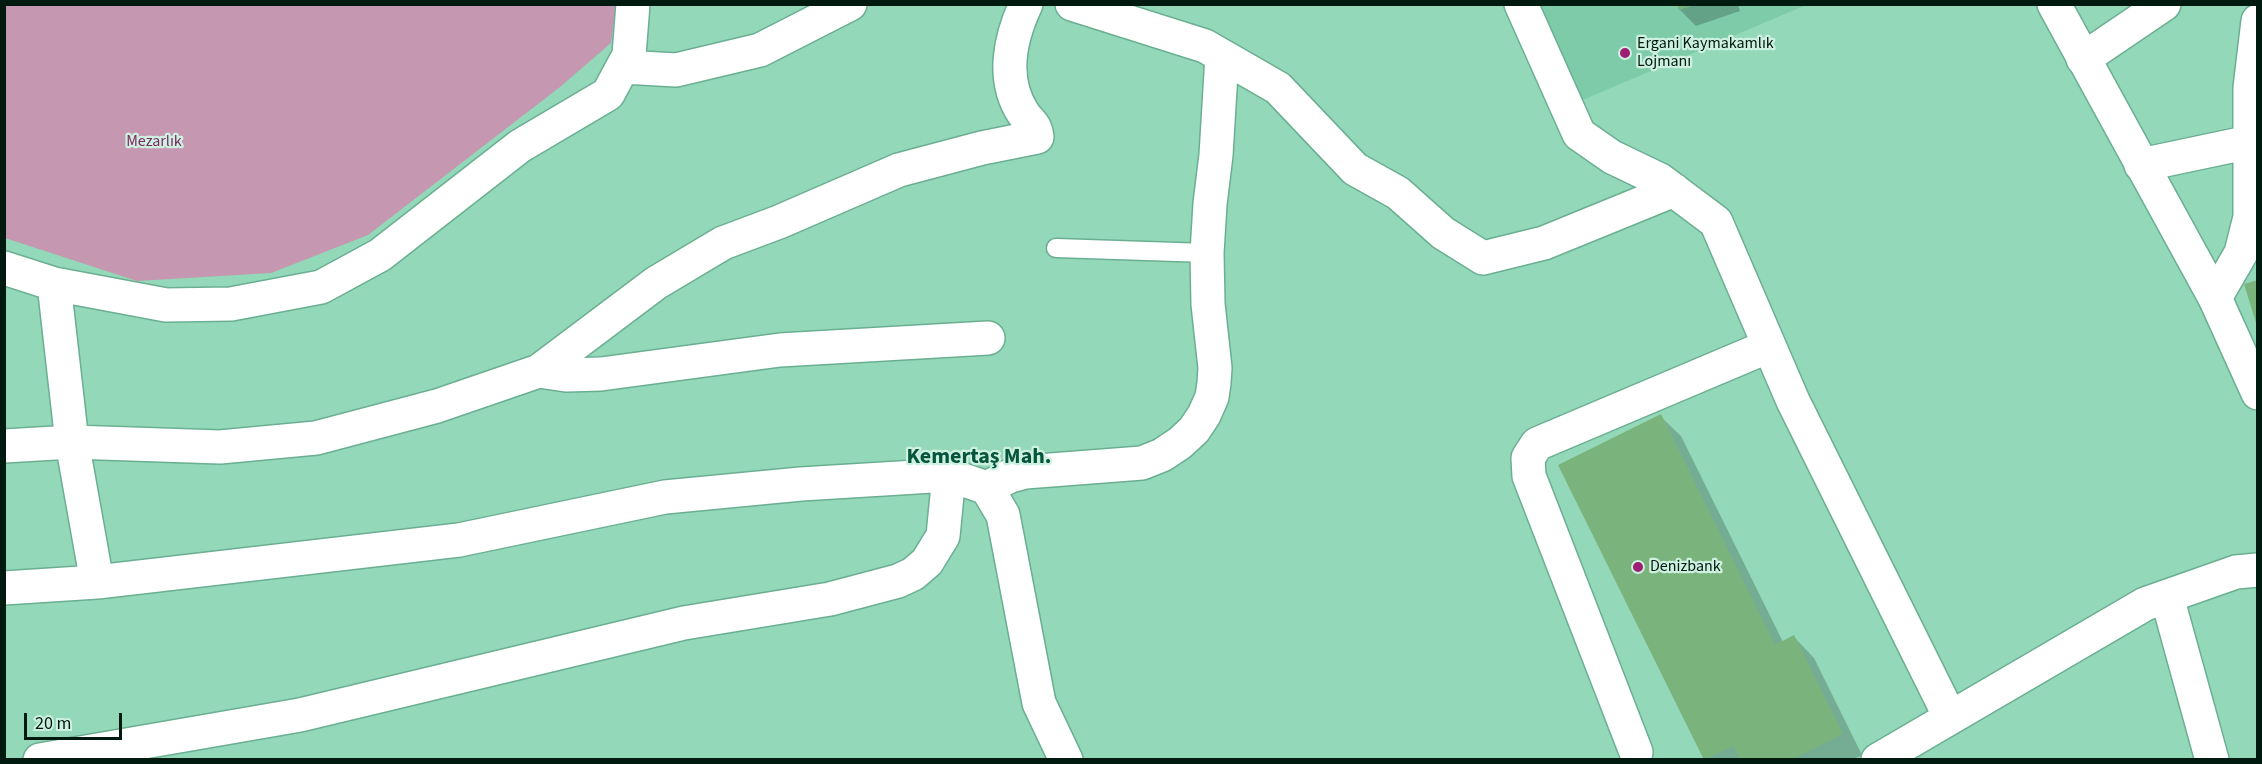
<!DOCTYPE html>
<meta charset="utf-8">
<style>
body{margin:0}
#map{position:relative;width:2262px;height:764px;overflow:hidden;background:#92d8b9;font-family:"Source Sans 3",sans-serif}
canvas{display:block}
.frame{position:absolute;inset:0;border:6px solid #001a10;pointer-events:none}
.scale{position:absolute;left:24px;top:713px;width:98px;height:27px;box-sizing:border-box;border:3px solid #001a10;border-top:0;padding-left:8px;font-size:18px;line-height:21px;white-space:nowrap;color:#001a10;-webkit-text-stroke:4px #cef0e0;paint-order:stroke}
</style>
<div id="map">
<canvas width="2262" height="764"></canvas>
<div class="frame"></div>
<div class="scale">20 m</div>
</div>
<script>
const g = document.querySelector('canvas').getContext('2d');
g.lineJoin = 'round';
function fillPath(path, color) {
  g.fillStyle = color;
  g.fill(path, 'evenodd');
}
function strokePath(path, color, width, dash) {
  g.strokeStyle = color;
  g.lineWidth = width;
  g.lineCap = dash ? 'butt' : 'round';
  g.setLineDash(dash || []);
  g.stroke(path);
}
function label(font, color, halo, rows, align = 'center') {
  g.font = font + ' "Source Sans 3",sans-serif';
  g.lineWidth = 4.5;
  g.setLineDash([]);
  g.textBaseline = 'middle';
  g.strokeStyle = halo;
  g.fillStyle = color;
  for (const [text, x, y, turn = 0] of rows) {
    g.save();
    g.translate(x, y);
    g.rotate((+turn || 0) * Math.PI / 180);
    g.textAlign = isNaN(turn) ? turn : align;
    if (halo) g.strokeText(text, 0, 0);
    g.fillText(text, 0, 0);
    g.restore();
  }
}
fillPath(new Path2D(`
 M 1536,5 L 1806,5 L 1578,102 Z`), '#7ecbaa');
fillPath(new Path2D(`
 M 5,4 L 616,4 L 616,5 L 611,43 L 560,87 L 368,235 L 271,273 L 137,281 L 5,238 Z`), '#c697b0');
fillPath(new Path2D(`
 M 1678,4 L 1738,4 L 1740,11 L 1696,26 L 1680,10 Z
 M 1660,416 L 1681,436 L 1783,642 L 1794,637 L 1814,658 L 1862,755 L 1852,760 L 1706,760 L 1560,466 Z`), '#0003');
fillPath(new Path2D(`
 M 1677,4 L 1695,4 L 1695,5 L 1679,10 Z
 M 2258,280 L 2258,326 L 2257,326 L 2244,284 Z
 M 1661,414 L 1775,645 L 1794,635 L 1843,734 L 1791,760 L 1740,760 L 1734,746 L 1704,760 L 1558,465 Z`), '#7ab47c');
const service = new Path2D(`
 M 1056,248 L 1207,253`);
const minor = new Path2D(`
 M 1072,4 L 1205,46 L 1278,88 L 1355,169 L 1398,193 L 1443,233 L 1483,258 L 1544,243 L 1674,190
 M 1521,4 L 1579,134 L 1612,157 L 1660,180 L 1716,222 L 1793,401 L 1950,717
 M 2083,59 L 2164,4
 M 623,67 L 676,70 L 760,50 L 850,4
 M 2141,165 L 2250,142
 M 4,268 L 54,284 L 166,305 L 231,304 L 321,287 L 380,255 L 520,146 L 608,94 L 629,55 L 633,4
 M 54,284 L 72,442 L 97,582
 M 2215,298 L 2241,253 L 2250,217 L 2250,88 L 2258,21
 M 539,371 L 566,375 L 601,374 L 780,350 L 988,338
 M 4,446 L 72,442 L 220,447 L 316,438 L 437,406 L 539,371 L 656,283 L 723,243 L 779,222 L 899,170 L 982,148 L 1037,137 C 1035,123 1030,124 1023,113 C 1001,79 1010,38 1026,4
 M 987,488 L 1010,476 L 1025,472 L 1142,463 L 1162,455 L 1180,443 L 1194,430 L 1204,415 L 1212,397 L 1214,383 L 1215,368 L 1208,304 L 1207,253 L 1210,204 L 1216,155 L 1222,56
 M 4,588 L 97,582 L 459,540 L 665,497 L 801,484 L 949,475 L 987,488 L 1003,515 L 1039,703 L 1066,760
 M 2167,597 L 2212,760
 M 1636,752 L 1529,476 L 1528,458 L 1537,444 L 1769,346
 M 40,760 L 300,715 L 684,623 L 830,599 L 898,581 L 913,574 L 927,562 L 943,536 L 949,475`);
const tertiary = new Path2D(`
 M 2054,4 L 2215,298 L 2258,393`);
const secondary = new Path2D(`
 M 1878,760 L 2145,604 L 2236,572 L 2258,570`);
strokePath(service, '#6baf92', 21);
strokePath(minor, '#6baf92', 36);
strokePath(tertiary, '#6baf92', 36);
strokePath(secondary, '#6baf92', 36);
strokePath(service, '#fff', 18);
strokePath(minor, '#fff', 33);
strokePath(tertiary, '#fff', 33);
strokePath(secondary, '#fff', 33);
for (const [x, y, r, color] of [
 [1625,53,6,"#9d1e73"],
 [1638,567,6,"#9d1e73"]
]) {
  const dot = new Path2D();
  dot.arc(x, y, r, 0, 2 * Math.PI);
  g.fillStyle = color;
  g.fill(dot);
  strokePath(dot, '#cef0e0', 2);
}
label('16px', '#001a10', '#cef0e0', [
 ["Ergani Kaymakamlık",1637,44],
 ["Lojmanı",1637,62],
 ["Denizbank",1650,567]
], 'left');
label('16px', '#7c295e', '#cef0e0', [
 ["Mezarlık",154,142]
]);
label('bold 22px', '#04553c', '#cef0e0', [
 ["Kemertaş Mah.",979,458]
]);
</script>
